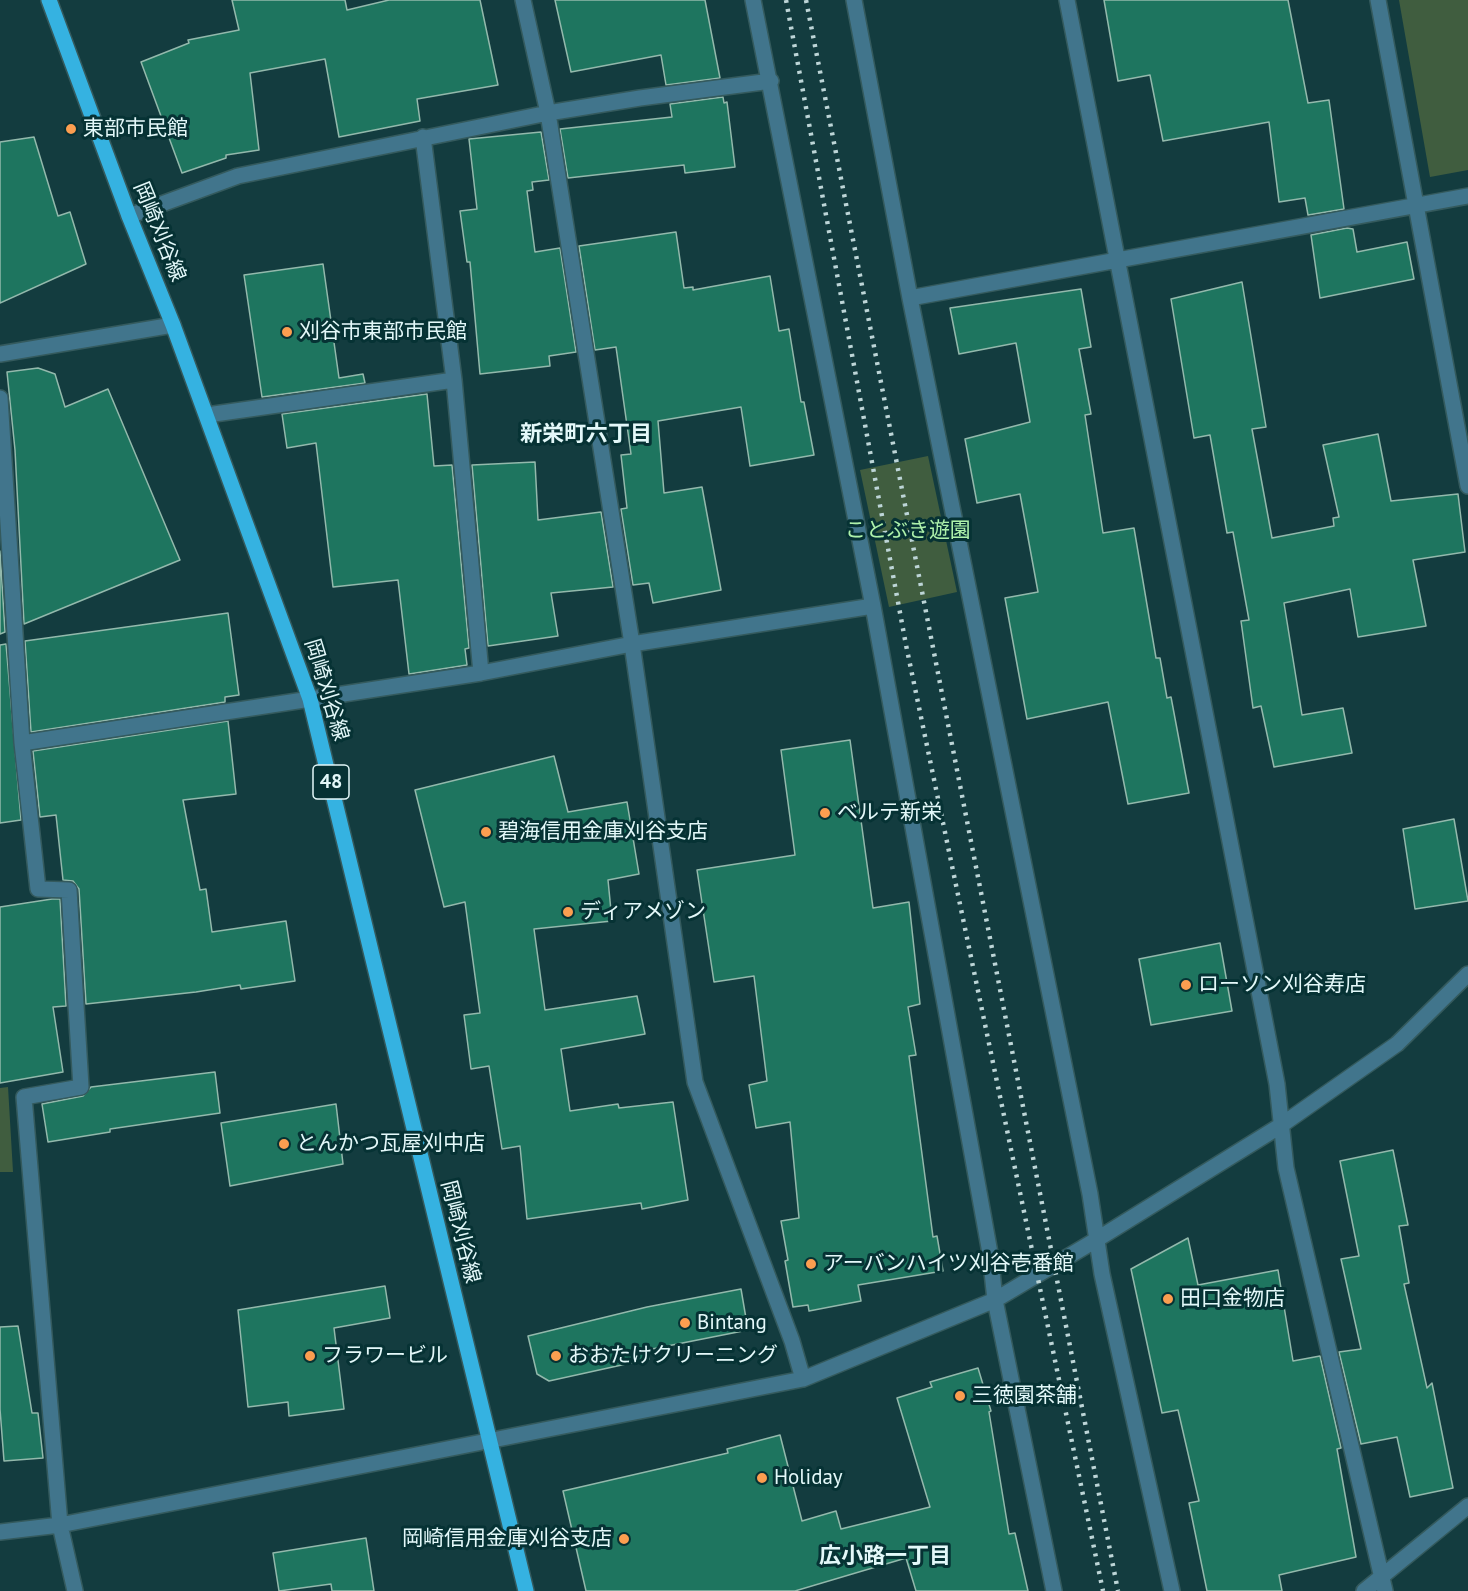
<!DOCTYPE html>
<meta charset="utf-8">
<style>
body{margin:0}
canvas{display:block;background:#133c3f}
</style>
<canvas width="1468" height="1591"></canvas>
<script>
const g = document.querySelector('canvas').getContext('2d');
g.lineJoin = 'round';
function fillPath(path, color) {
  g.fillStyle = color;
  g.fill(path, 'evenodd');
}
function strokePath(path, color, width, dash) {
  g.strokeStyle = color;
  g.lineWidth = width;
  g.lineCap = dash ? 'butt' : 'round';
  g.setLineDash(dash || []);
  g.stroke(path);
}
function label(font, color, halo, rows, align = 'center') {
  g.font = font + ' "PT Sans","Noto Sans JP",sans-serif';
  g.lineWidth = 6;
  g.setLineDash([]);
  g.textBaseline = 'middle';
  g.strokeStyle = halo;
  g.fillStyle = color;
  for (const [text, x, y, turn = 0] of rows) {
    g.save();
    g.translate(x, y);
    g.rotate((+turn || 0) * Math.PI / 180);
    g.textAlign = isNaN(turn) ? turn : align;
    if (halo) g.strokeText(text, 0, 0);
    g.fillText(text, 0, 0);
    g.restore();
  }
}
fillPath(new Path2D(`
 M 1399,0 L 1468,0 L 1468,170 L 1430,177 Z
 M 928,456 L 957,592 L 889,607 L 860,470 Z
 M 8,1087 L 13,1172 L 0,1172 L 0,1088 Z`), '#405d3f');
const building = new Path2D(`
 M 232,0 L 345,0 L 347,10 L 389,0 L 480,0 L 498,85 L 417,99 L 420,121 L 339,137 L 325,59 L 250,73 L 259,150 L 226,155 L 226,158 L 182,173 L 141,62 L 189,43 L 188,40 L 239,30 Z
 M 555,0 L 705,0 L 720,78 L 666,85 L 661,55 L 571,72 Z
 M 1104,0 L 1288,0 L 1308,103 L 1329,100 L 1344,209 L 1308,215 L 1305,198 L 1279,202 L 1269,122 L 1163,141 L 1150,75 L 1118,81 Z
 M 723,97 L 724,103 L 727,102 L 735,167 L 685,173 L 684,165 L 568,178 L 560,129 L 672,117 L 670,104 Z
 M 541,132 L 549,180 L 532,182 L 533,190 L 527,191 L 535,252 L 560,248 L 576,352 L 549,356 L 550,366 L 480,374 L 470,262 L 467,262 L 460,211 L 477,209 L 469,139 Z
 M 34,137 L 58,216 L 70,212 L 86,264 L 0,303 L 0,142 Z
 M 1347,228 L 1353,229 L 1357,252 L 1407,242 L 1414,279 L 1320,298 L 1311,235 Z
 M 676,232 L 684,288 L 693,287 L 693,290 L 770,276 L 779,331 L 789,329 L 801,402 L 804,402 L 814,455 L 750,466 L 741,407 L 658,421 L 664,493 L 702,487 L 721,590 L 653,603 L 649,583 L 633,585 L 621,509 L 627,508 L 621,455 L 631,454 L 616,347 L 595,350 L 579,246 Z
 M 323,264 L 339,378 L 363,374 L 365,383 L 262,397 L 244,275 Z
 M 1242,282 L 1266,427 L 1252,429 L 1272,538 L 1334,526 L 1333,518 L 1339,517 L 1323,445 L 1378,434 L 1391,501 L 1458,494 L 1465,552 L 1413,560 L 1426,626 L 1358,637 L 1350,589 L 1284,603 L 1302,715 L 1343,708 L 1352,753 L 1274,767 L 1261,706 L 1253,708 L 1241,621 L 1249,620 L 1233,532 L 1227,533 L 1210,435 L 1194,438 L 1171,299 Z
 M 1081,289 L 1091,347 L 1079,349 L 1091,414 L 1085,415 L 1103,533 L 1134,528 L 1156,658 L 1160,658 L 1167,698 L 1171,697 L 1189,793 L 1128,804 L 1108,702 L 1027,719 L 1005,598 L 1038,592 L 1020,494 L 977,503 L 965,439 L 1030,422 L 1016,343 L 959,354 L 950,308 Z
 M 38,368 L 55,374 L 65,407 L 108,389 L 180,560 L 24,624 L 15,450 L 7,372 Z
 M 427,394 L 434,466 L 452,465 L 469,648 L 465,649 L 467,665 L 409,674 L 398,580 L 333,587 L 316,443 L 287,448 L 282,414 Z
 M 535,462 L 538,520 L 601,512 L 613,587 L 551,593 L 558,636 L 488,646 L 472,465 Z
 M 0,551 L 5,632 L 0,634 Z
 M 228,613 L 239,695 L 225,697 L 225,702 L 31,732 L 25,641 Z
 M 6,644 L 21,820 L 0,823 L 0,645 Z
 M 228,721 L 236,794 L 183,800 L 200,890 L 206,889 L 212,932 L 286,921 L 295,981 L 241,989 L 240,985 L 196,992 L 86,1004 L 79,889 L 73,881 L 63,880 L 56,815 L 40,817 L 33,751 Z
 M 850,740 L 873,908 L 909,902 L 920,1004 L 908,1007 L 916,1055 L 909,1056 L 933,1237 L 937,1236 L 943,1271 L 858,1285 L 861,1301 L 809,1311 L 808,1305 L 793,1307 L 785,1261 L 788,1260 L 781,1221 L 799,1218 L 790,1122 L 756,1128 L 749,1085 L 767,1081 L 754,976 L 714,982 L 697,870 L 795,855 L 781,750 Z
 M 554,756 L 568,812 L 627,802 L 639,874 L 608,880 L 612,921 L 534,929 L 545,1010 L 637,996 L 645,1034 L 561,1049 L 570,1111 L 618,1104 L 619,1108 L 673,1102 L 688,1200 L 642,1209 L 641,1203 L 527,1219 L 520,1146 L 502,1149 L 489,1066 L 471,1069 L 464,1015 L 480,1013 L 465,902 L 444,907 L 415,790 Z
 M 1454,819 L 1468,901 L 1415,909 L 1403,829 Z
 M 52,899 L 60,899 L 66,1006 L 53,1007 L 63,1072 L 0,1083 L 0,907 Z
 M 1220,943 L 1232,1011 L 1151,1025 L 1139,959 Z
 M 215,1072 L 220,1113 L 110,1129 L 110,1132 L 48,1142 L 42,1104 L 83,1096 L 91,1087 Z
 M 336,1104 L 343,1164 L 230,1186 L 221,1123 Z
 M 1393,1150 L 1408,1225 L 1399,1226 L 1409,1283 L 1404,1284 L 1427,1388 L 1432,1383 L 1453,1488 L 1410,1497 L 1397,1437 L 1361,1444 L 1339,1352 L 1361,1349 L 1341,1259 L 1359,1256 L 1340,1161 Z
 M 1188,1238 L 1198,1285 L 1278,1270 L 1293,1361 L 1320,1356 L 1341,1448 L 1337,1449 L 1356,1557 L 1279,1575 L 1282,1591 L 1207,1591 L 1189,1503 L 1199,1501 L 1178,1410 L 1162,1413 L 1131,1269 Z
 M 385,1286 L 390,1318 L 334,1328 L 344,1409 L 289,1416 L 288,1402 L 248,1407 L 238,1310 Z
 M 741,1289 L 748,1330 L 647,1350 L 649,1359 L 549,1381 L 537,1374 L 528,1336 L 647,1307 Z
 M 18,1326 L 32,1413 L 38,1413 L 43,1458 L 4,1461 L 0,1409 L 0,1327 Z
 M 978,1368 L 991,1411 L 989,1412 L 1009,1534 L 1015,1533 L 1028,1591 L 916,1591 L 906,1558 L 795,1591 L 586,1591 L 563,1491 L 728,1453 L 727,1449 L 780,1435 L 802,1521 L 836,1511 L 841,1529 L 930,1507 L 897,1398 L 932,1387 L 930,1382 Z
 M 366,1538 L 374,1591 L 332,1591 L 331,1584 L 279,1591 L 273,1553 Z`);
fillPath(building, '#1e755f');
strokePath(building, '#93b9ac', 1.5);
const minor = new Path2D(`
 M 523,0 L 548,113 L 632,644 L 695,1082 L 792,1341 L 803,1379
 M 753,0 L 873,606 L 990,1253 L 995,1300 L 1054,1591
 M 854,0 L 910,298 L 1090,1194 L 1102,1274 L 1172,1591
 M 1067,0 L 1277,1084 L 1286,1168 L 1385,1591
 M 1378,0 L 1468,486
 M 423,137 L 454,380 L 481,673
 M 129,216 L 238,176 L 548,113 L 640,98 L 771,81
 M 910,298 L 1468,196
 M 0,354 L 173,325
 M 0,398 L 22,743 L 38,889 L 69,890 L 81,1087 L 24,1097 L 60,1525 L 75,1591
 M 207,415 L 454,380
 M 22,743 L 481,673 L 632,644 L 873,606
 M 0,1532 L 60,1525 L 803,1379 L 995,1300 L 1096,1240 L 1280,1126 L 1397,1044 L 1468,974
 M 1364,1591 L 1468,1506`);
const major = new Path2D(`
 M 49,0 L 129,216 L 173,325 L 310,699 L 526,1591`);
strokePath(minor, '#345a5d', 18);
strokePath(major, '#345a5d', 18);
strokePath(minor, '#41758c', 15);
strokePath(major, '#35b2e1', 15);
strokePath(new Path2D(`
 M 786,0 L 906,645 L 1103,1591
 M 806,0 L 1118,1591`), '#bdd5d7', 4.5, [3, 6]);
for (const [x, y, r, color] of [
 [71,129,6,"#fb9e50"],
 [287,332,6,"#fb9e50"],
 [825,813,6,"#fb9e50"],
 [486,832,6,"#fb9e50"],
 [568,912,6,"#fb9e50"],
 [1186,985,6,"#fb9e50"],
 [284,1144,6,"#fb9e50"],
 [811,1264,6,"#fb9e50"],
 [1168,1299,6,"#fb9e50"],
 [685,1323,6,"#fb9e50"],
 [310,1356,6,"#fb9e50"],
 [556,1356,6,"#fb9e50"],
 [960,1396,6,"#fb9e50"],
 [762,1478,6,"#fb9e50"],
 [624,1539,6,"#fb9e50"]
]) {
  const dot = new Path2D();
  dot.arc(x, y, r, 0, 2 * Math.PI);
  g.fillStyle = color;
  g.fill(dot);
  strokePath(dot, '#063234', 2);
}
for (const [x, y, w] of [
 [331,782,36]
]) {
  const box = new Path2D();
  box.roundRect(x - w / 2, y - 17, w, 34, 4.5);
  g.fillStyle = '#063234';
  g.fill(box);
  strokePath(box, '#e3f8f9', 1.5);
}
label('bold 20px', '#e3f8f9', null, [
 ["48",331,782]
]);
label('21px', '#e3f8f9', '#063234', [
 ["東部市民館",83,129],
 ["刈谷市東部市民館",299,332],
 ["ベルテ新栄",837,813],
 ["碧海信用金庫刈谷支店",498,832],
 ["ディアメゾン",580,912],
 ["ローソン刈谷寿店",1198,985],
 ["とんかつ瓦屋刈中店",296,1144],
 ["アーバンハイツ刈谷壱番館",823,1264],
 ["田口金物店",1180,1299],
 ["Bintang",697,1323],
 ["フラワービル",322,1356],
 ["おおたけクリーニング",568,1356],
 ["三徳園茶舗",972,1396],
 ["Holiday",774,1478],
 ["岡崎信用金庫刈谷支店",612,1539,"right"]
], 'left');
label('21px', '#e3f8f9', '#063234', [
 ["岡崎刈谷線",159,232,68],
 ["岡崎刈谷線",326,690,73],
 ["岡崎刈谷線",460,1232,76]
]);
label('21px', '#aef2ab', '#063234', [
 ["ことぶき遊園",908,531]
]);
label('bold 22px', '#e3f8f9', '#063234', [
 ["新栄町六丁目",586,435],
 ["広小路一丁目",885,1557]
]);
</script>
